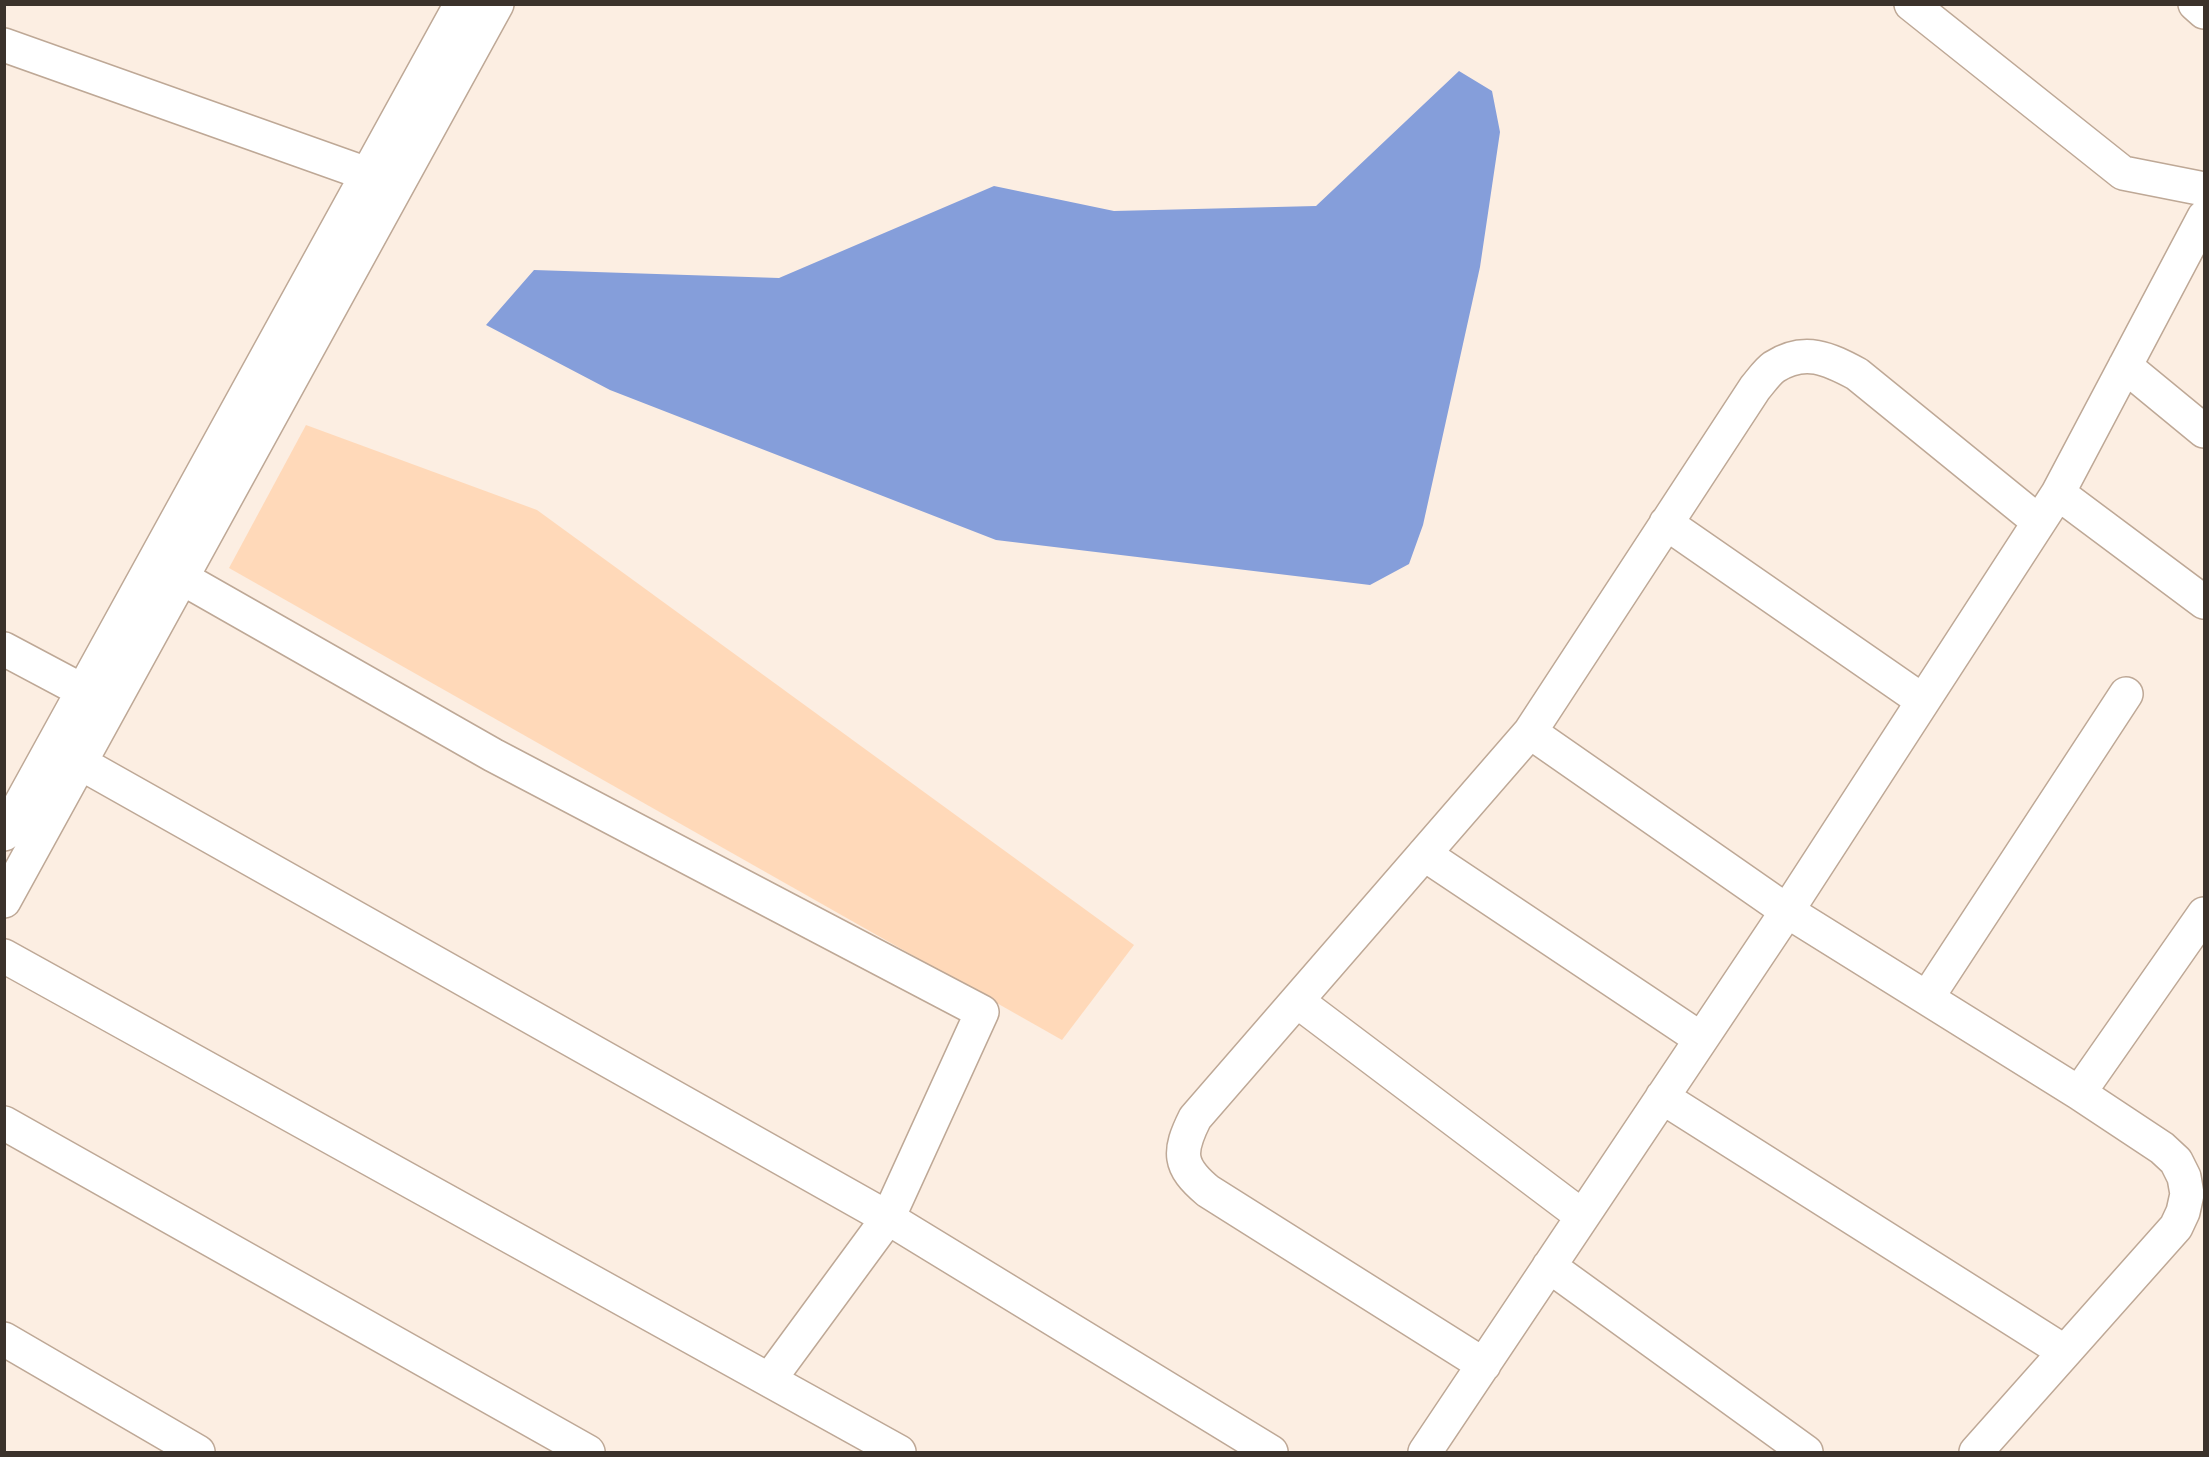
<!DOCTYPE html>
<style>
body{margin:0}
#map{position:relative;width:2209px;height:1457px;overflow:hidden;background:#fceee2;font-family:"Noto Serif",serif}
canvas{display:block}
.frame{position:absolute;inset:0;border:6px solid #3b322b;pointer-events:none}
</style>
<div id="map">
<canvas width="2209" height="1457"></canvas>
<div class="frame"></div>
</div>
<script>
const g = document.querySelector('canvas').getContext('2d');
g.lineJoin = 'round';
function fillPath(path, color) {
  g.fillStyle = color;
  g.fill(path, 'evenodd');
}
function strokePath(path, color, width, dash) {
  g.strokeStyle = color;
  g.lineWidth = width;
  g.lineCap = dash ? 'butt' : 'round';
  g.setLineDash(dash || []);
  g.stroke(path);
}
fillPath(new Path2D(`
 M 306,425 L 537,510 L 1134,945 L 1062,1040 L 229,568 Z`), '#ffd9b9');
fillPath(new Path2D(`
 M 1459,71 L 1492,91 L 1500,132 L 1480,267 L 1423,525 L 1409,564 L 1370,585 L 996,540 L 610,390 L 486,325 L 534,270 L 779,278 L 994,186 L 1114,211 L 1316,206 Z`), '#859eda');
const minor = new Path2D(`
 M 1911,4 L 2123,173 L 2204,189
 M 2195,4 L 2204,12
 M 4,45 L 367,174
 M 2125,366 L 2204,431
 M 2058,493 L 2204,602
 M 1666,523 L 1923,701
 M 154,562 L 493,755 L 982,1012 L 888,1218 L 769,1380
 M 4,649 L 83,691
 M 1530,732 L 1787,911 L 2079,1093 L 2162,1148 L 2176,1161 L 2184,1177 L 2187,1194 L 2183,1212 L 2176,1227 L 1976,1452
 M 52,747 L 888,1218 L 1271,1452
 M 4,834 L 461,4
 M 1424,854 L 1701,1039
 M 4,901 L 497,4
 M 4,956 L 899,1452
 M 1927,998 L 2126,694
 M 1297,1001 L 1582,1216
 M 2079,1093 L 2204,914
 M 1662,1097 L 2065,1352
 M 4,1123 L 588,1452
 M 1549,1266 L 1806,1452
 M 4,1339 L 198,1452
 M 1484,1365 L 1208,1191 C 1178,1166 1178,1152 1195,1118 L 1530,732 L 1755,388 C 1761,381 1767,372 1774,367 C 1805,347 1829,359 1857,374 L 2039,522
 M 1425,1452 L 1787,911 L 2058,493 L 2204,217`);
strokePath(minor, '#bea896', 36);
strokePath(minor, '#fff', 33);
</script>
